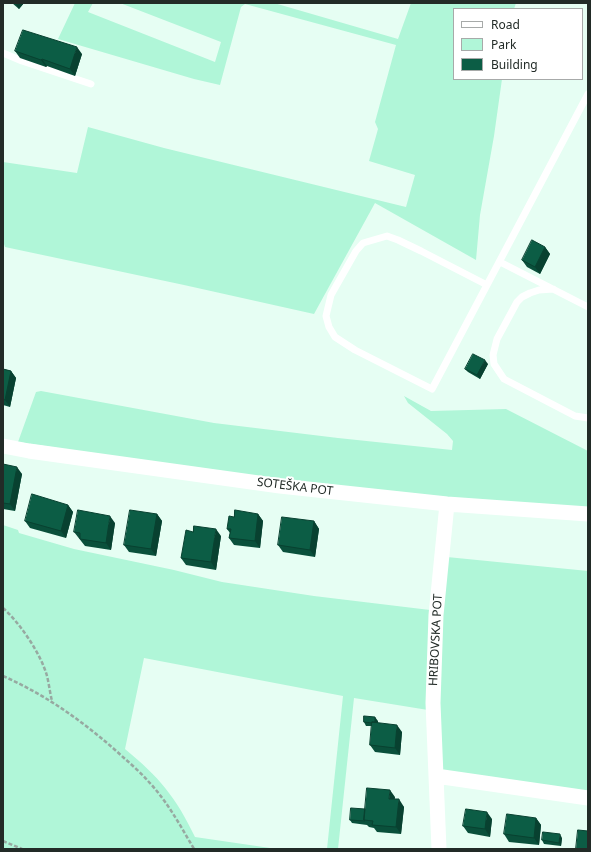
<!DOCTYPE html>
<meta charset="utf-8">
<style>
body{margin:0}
#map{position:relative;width:591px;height:852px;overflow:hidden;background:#e6fef3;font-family:"Noto Sans",sans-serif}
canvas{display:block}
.frame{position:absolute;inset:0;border:4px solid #222b27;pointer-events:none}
.legend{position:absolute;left:453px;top:8px;width:130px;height:72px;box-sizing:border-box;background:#fff;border:1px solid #a7aaa9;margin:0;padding:5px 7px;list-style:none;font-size:12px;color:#222b27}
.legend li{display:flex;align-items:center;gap:8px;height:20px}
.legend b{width:20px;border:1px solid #a7aaa9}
</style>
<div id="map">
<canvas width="591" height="852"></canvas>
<div class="frame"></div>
<ul class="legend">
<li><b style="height:5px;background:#fff"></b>Road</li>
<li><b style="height:11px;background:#b0f6d8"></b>Park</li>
<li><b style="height:11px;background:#0c5d45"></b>Building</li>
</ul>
</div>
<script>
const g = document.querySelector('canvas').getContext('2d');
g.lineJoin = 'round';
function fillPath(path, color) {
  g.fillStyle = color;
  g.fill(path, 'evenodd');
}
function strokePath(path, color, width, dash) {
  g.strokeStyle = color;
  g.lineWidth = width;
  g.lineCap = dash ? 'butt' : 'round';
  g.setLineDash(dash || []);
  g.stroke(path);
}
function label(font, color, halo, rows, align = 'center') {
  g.font = font + ' "Noto Sans",sans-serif';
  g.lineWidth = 4;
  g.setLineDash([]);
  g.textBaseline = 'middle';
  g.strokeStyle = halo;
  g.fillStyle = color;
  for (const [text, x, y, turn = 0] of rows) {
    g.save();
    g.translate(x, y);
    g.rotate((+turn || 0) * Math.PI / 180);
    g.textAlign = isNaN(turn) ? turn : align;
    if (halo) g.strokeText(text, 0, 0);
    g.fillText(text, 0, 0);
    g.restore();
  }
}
fillPath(new Path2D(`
 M 75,3 L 93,3 L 88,12 L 215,62 L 221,42 L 120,3 L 274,3 L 398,39 L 411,3 L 516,3 L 514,9 L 454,9 L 454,79 L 502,79 L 494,136 L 480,215 L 476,260 L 375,203 L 314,314 L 184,285 L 5,247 L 3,241 L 3,162 L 77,173 L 88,127 L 164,148 L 406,207 L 415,175 L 369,161 L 378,129 L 375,122 L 396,45 L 245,4 L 241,7 L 220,85 L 194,79 L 58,39 Z
 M 41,391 L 214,423 L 338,438 L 452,450 L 453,441 L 447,434 L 408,403 L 404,396 L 431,411 L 506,409 L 588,451 L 588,509 L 477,501 L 255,478 L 18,442 L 36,392 Z
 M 3,525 L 18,530 L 19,533 L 74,549 L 174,570 L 222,582 L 314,596 L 430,610 L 428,710 L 354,698 L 338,849 L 327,849 L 343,696 L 144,658 L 125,749 C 159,777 176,797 195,837 L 277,849 L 3,849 Z
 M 447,557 L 588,571 L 588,796 L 445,773 L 440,764 L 438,677 Z`), '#b0f6d8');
strokePath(new Path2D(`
 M 3,608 C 20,623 41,654 47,676 C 49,684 50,693 52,701
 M 3,676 C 48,696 87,724 124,758 C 132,765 141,773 148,781 C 167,801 180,825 194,849
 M 3,841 L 22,849`), '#97a9a1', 2.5, [4, 2]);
strokePath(new Path2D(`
 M 3,53 L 22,61 L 91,84
 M 500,262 L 588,307
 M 487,285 L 421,251 L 398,240 L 387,236 L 363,243 L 356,251 L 331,295 L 326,316 L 329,327 L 335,337 L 355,350 L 432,389 L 588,94
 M 553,289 L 539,290 L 530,293 L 522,297 L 517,302 L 497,339 L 493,355 L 494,364 L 504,379 L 575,416 L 588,418`), '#fff', 7);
strokePath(new Path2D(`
 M 3,446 L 29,451 L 280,486 L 447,504 L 588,514
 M 436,776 L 588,798
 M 439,849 L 433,703 L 436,615 L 447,504`), '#fff', 15);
fillPath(new Path2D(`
 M 12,3 L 24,3 L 19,9 Z
 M 15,51 L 82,54 L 75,76 L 47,66 L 46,67 L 20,58 Z
 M 545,247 L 550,254 L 540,274 L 527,267 L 522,260 Z
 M 488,364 L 480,379 L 468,372 L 465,369 Z
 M 3,369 L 11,371 L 16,378 L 10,407 L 3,405 Z
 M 3,464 L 22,474 L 15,511 L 3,509 Z
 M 68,505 L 73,512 L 66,538 L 30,528 L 25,521 Z
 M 157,514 L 162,521 L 156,556 L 129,552 L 124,545 Z
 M 258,514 L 263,521 L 260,548 L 234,545 L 229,538 L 230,533 L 227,529 L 234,517 Z
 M 314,521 L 319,529 L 315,557 L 283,552 L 278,545 Z
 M 115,523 L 111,550 L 85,546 L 74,532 Z
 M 221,536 L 216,570 L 186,565 L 181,558 Z
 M 378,721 L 378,723 L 402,732 L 400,755 L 375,752 L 370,745 L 372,726 L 366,726 L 364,722 Z
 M 395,797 L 394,799 L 404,807 L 401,834 L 377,832 L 374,828 L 369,827 L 367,825 L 352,823 L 350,820 L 365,809 Z
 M 536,818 L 541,825 L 539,845 L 509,842 L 504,834 Z
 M 492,819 L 490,837 L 468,833 L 463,826 Z
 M 562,838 L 561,846 L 544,844 L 542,840 Z`), '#0a503b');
fillPath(new Path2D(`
 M 15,3 L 24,3 L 19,9 Z
 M 77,47 L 82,54 L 75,76 L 70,69 Z
 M 42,59 L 47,66 L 46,67 L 41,60 Z
 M 545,247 L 550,254 L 540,274 L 535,267 Z
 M 485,360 L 488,364 L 480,379 L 477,375 Z
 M 11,371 L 16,378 L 10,407 L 5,400 Z
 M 17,467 L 22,474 L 15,511 L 10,504 Z
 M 68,505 L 73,512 L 66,538 L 61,531 Z
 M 157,514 L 162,521 L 156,556 L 151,549 Z
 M 258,514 L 263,521 L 260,548 L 255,541 Z
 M 110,516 L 115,523 L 111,550 L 106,543 Z
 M 314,521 L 319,529 L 315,557 L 310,550 Z
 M 216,529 L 221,536 L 216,570 L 211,562 Z
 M 375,717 L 378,721 L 377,727 L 375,723 Z
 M 397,725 L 402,732 L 400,755 L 395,748 Z
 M 390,790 L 395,797 L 394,806 L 389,799 Z
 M 399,799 L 404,807 L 401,834 L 396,827 Z
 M 487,812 L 492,819 L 490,837 L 485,829 Z
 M 536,818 L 541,825 L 539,845 L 534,838 Z
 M 560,834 L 562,838 L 561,846 L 559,843 Z`), '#084130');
const building = new Path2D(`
 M 23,30 L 77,47 L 70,69 L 42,59 L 41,60 L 15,51 Z
 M 532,240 L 545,247 L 535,267 L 522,260 Z
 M 473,354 L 485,360 L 477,375 L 465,369 Z
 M 3,369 L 11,371 L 5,400 L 3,399 Z
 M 3,464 L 17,467 L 10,504 L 3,503 Z
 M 32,494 L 68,505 L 61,531 L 25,521 Z
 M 78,510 L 110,516 L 106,543 L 80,539 L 80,533 L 74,532 Z
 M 130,510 L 157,514 L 151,549 L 124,545 Z
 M 235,510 L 258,514 L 255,541 L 229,538 L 231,529 L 227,529 L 229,516 L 234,517 Z
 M 282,517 L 314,521 L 310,550 L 278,545 Z
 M 194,526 L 216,529 L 211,562 L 181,558 L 186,530 L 193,532 Z
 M 364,716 L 375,717 L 375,722 L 372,722 L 372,723 L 364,722 Z
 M 372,722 L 397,725 L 395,748 L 370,745 Z
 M 367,788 L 390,790 L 389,799 L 399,799 L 396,827 L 372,825 L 373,821 L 364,820 Z
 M 351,808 L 365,809 L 364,820 L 365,821 L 350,820 Z
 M 466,809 L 487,812 L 485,829 L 463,826 Z
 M 507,814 L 536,818 L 534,838 L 504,834 Z
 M 578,830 L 588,831 L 588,849 L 576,849 Z
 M 543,832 L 560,834 L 559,843 L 542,840 Z`);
fillPath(building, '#0c5d45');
strokePath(building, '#084130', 1);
label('12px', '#222b27', '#fff', [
 ["SOTEŠKA POT",295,487,7],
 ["HRIBOVSKA POT",436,640,-87]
]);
</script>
